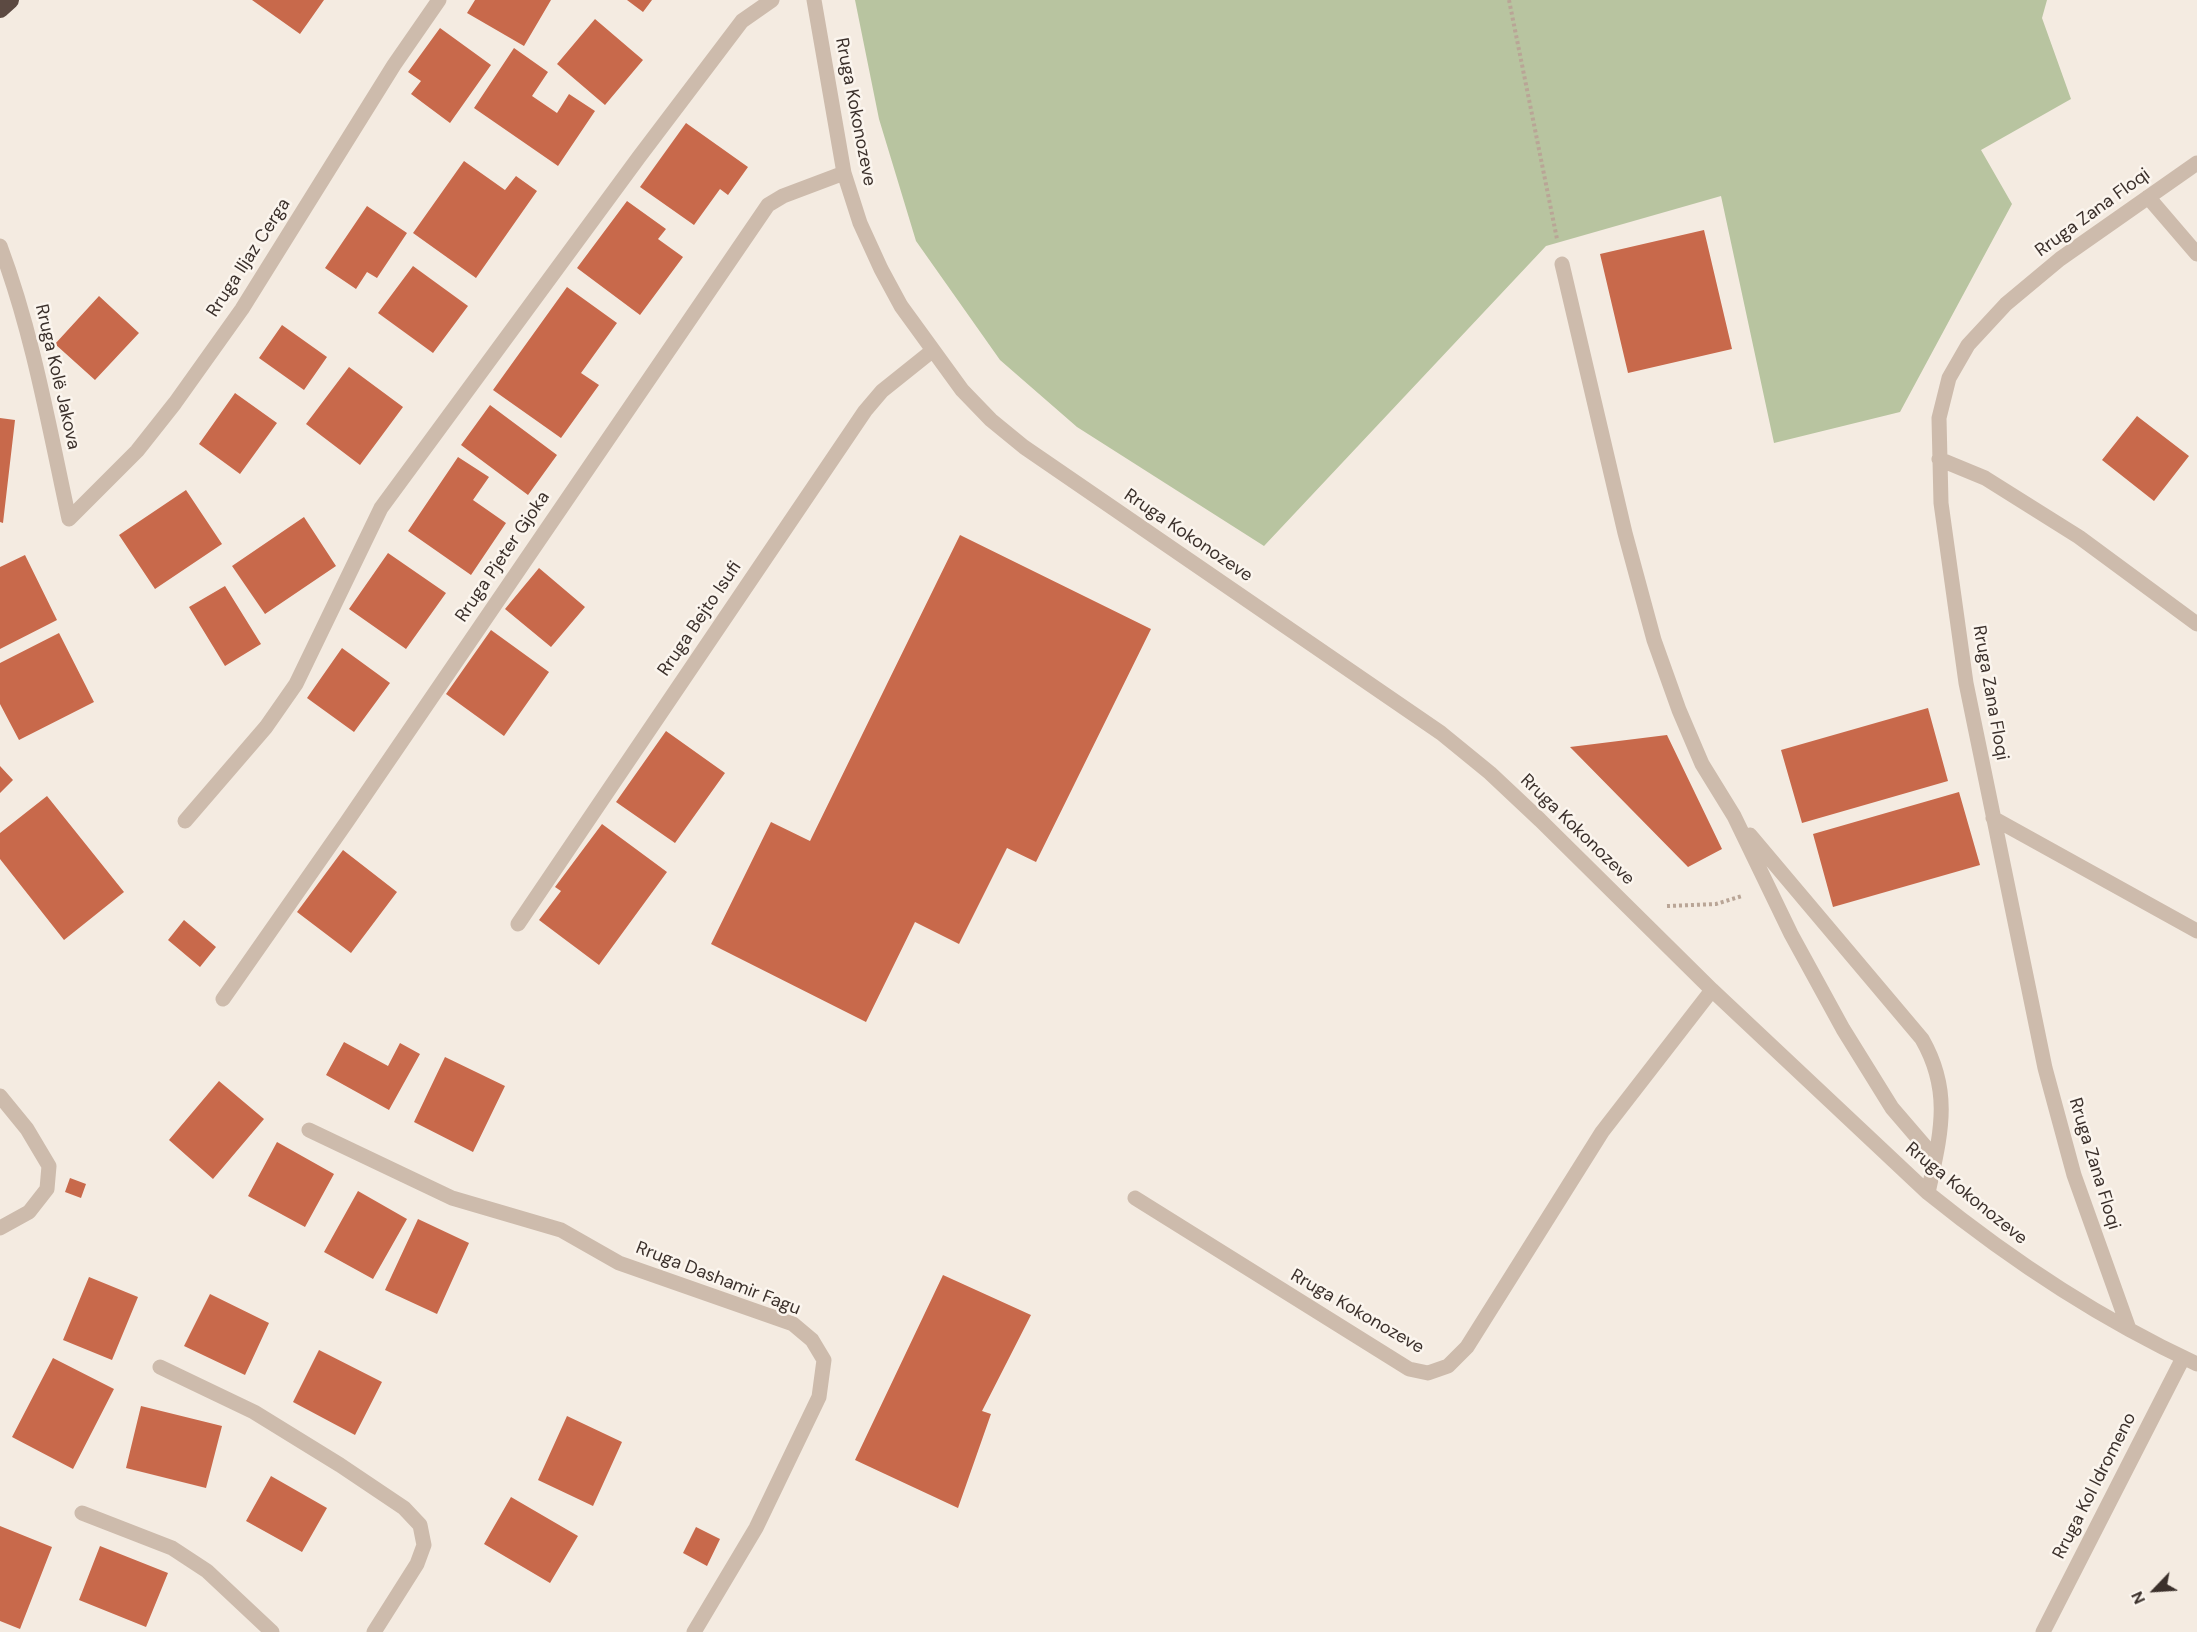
<!DOCTYPE html>
<meta charset="utf-8">
<style>
body{margin:0}
#map{position:relative;width:2197px;height:1632px;overflow:hidden;background:#f4ebe1;font-family:"DM Sans",sans-serif}
canvas{display:block}
.north{position:absolute;left:2125px;top:1560px;width:60px;height:60px;-webkit-text-stroke:4px #fbf5ee;paint-order:stroke;rotate:245deg;font-size:16px;font-weight:700;line-height:24px;text-align:center;color:#3b302b}
.north::after{content:'';display:block;margin:auto;width:21px;height:27px;background:#3b302b;clip-path:polygon(50% 0,100% 100%,50% 72%,0 100%)}
</style>
<div id="map">
<canvas width="2197" height="1632"></canvas>
<div class="north">N</div>
</div>
<script>
const g = document.querySelector('canvas').getContext('2d');
g.lineJoin = 'round';
function fillPath(path, color) {
  g.fillStyle = color;
  g.fill(path, 'evenodd');
}
function strokePath(path, color, width, dash) {
  g.strokeStyle = color;
  g.lineWidth = width;
  g.lineCap = dash ? 'butt' : 'round';
  g.setLineDash(dash || []);
  g.stroke(path);
}
function label(font, color, halo, rows, align = 'center') {
  g.font = font + ' "DM Sans",sans-serif';
  g.lineWidth = 5;
  g.setLineDash([]);
  g.textBaseline = 'middle';
  g.strokeStyle = halo;
  g.fillStyle = color;
  for (const [text, x, y, turn = 0] of rows) {
    g.save();
    g.translate(x, y);
    g.rotate((+turn || 0) * Math.PI / 180);
    g.textAlign = isNaN(turn) ? turn : align;
    if (halo) g.strokeText(text, 0, 0);
    g.fillText(text, 0, 0);
    g.restore();
  }
}
fillPath(new Path2D(`
 M 855,0 L 2047,0 L 2042,18 L 2071,99 L 1981,150 L 2012,204 L 1900,412 L 1774,443 L 1721,196 L 1546,246 L 1264,546 L 1077,427 L 1000,360 L 916,241 L 879,119 Z`), '#b8c4a0');
fillPath(new Path2D(`
 M 252,0 L 324,0 L 300,34 Z
 M 475,0 L 551,0 L 524,46 L 467,13 Z
 M 627,0 L 652,0 L 643,12 Z
 M 595,19 L 643,60 L 605,105 L 557,64 Z
 M 440,28 L 491,65 L 450,123 L 411,94 L 421,81 L 408,72 Z
 M 514,48 L 548,72 L 532,96 L 557,113 L 569,94 L 595,111 L 558,166 L 474,108 Z
 M 686,123 L 748,167 L 728,195 L 720,189 L 694,225 L 640,187 Z
 M 464,161 L 505,190 L 516,176 L 537,191 L 476,278 L 413,233 Z
 M 627,201 L 666,229 L 658,239 L 683,257 L 640,315 L 577,268 Z
 M 367,206 L 407,233 L 377,278 L 367,272 L 356,289 L 325,268 Z
 M 1704,230 L 1732,349 L 1628,373 L 1600,254 Z
 M 413,266 L 468,306 L 433,353 L 378,313 Z
 M 567,287 L 617,323 L 581,373 L 599,385 L 561,438 L 493,390 Z
 M 99,296 L 139,333 L 95,380 L 55,344 Z
 M 282,325 L 327,357 L 304,390 L 259,358 Z
 M 349,367 L 403,407 L 360,465 L 306,424 Z
 M 235,393 L 277,423 L 240,474 L 199,444 Z
 M 490,405 L 557,455 L 528,495 L 461,445 Z
 M 2137,416 L 2189,456 L 2154,501 L 2102,460 Z
 M 0,418 L 15,420 L 3,523 L 0,522 Z
 M 458,457 L 489,477 L 473,500 L 506,523 L 471,575 L 408,531 Z
 M 186,490 L 222,544 L 155,589 L 119,535 Z
 M 304,517 L 336,566 L 265,614 L 232,566 Z
 M 960,535 L 1151,629 L 1036,862 L 1007,848 L 959,944 L 915,922 L 866,1022 L 711,944 L 771,822 L 810,841 Z
 M 388,553 L 446,593 L 406,649 L 349,609 Z
 M 25,555 L 57,620 L 0,649 L 0,567 Z
 M 539,568 L 585,607 L 551,647 L 505,609 Z
 M 225,586 L 261,644 L 225,666 L 189,607 Z
 M 491,630 L 549,672 L 504,736 L 446,694 Z
 M 59,633 L 94,702 L 19,740 L 0,704 L 0,663 Z
 M 342,648 L 390,683 L 354,732 L 307,698 Z
 M 1928,708 L 1948,781 L 1802,823 L 1781,750 Z
 M 666,731 L 725,773 L 675,843 L 616,802 Z
 M 1667,735 L 1722,849 L 1688,867 L 1570,747 Z
 M 0,766 L 13,780 L 0,793 Z
 M 1959,792 L 1980,865 L 1833,907 L 1813,834 Z
 M 47,796 L 124,892 L 64,940 L 0,859 L 0,833 Z
 M 602,824 L 667,872 L 599,965 L 539,920 L 561,891 L 555,887 Z
 M 343,850 L 397,892 L 351,953 L 297,912 Z
 M 184,920 L 216,947 L 200,967 L 168,940 Z
 M 344,1042 L 388,1066 L 400,1043 L 420,1054 L 389,1110 L 326,1075 Z
 M 445,1057 L 505,1086 L 473,1152 L 414,1122 Z
 M 219,1081 L 264,1119 L 213,1179 L 169,1140 Z
 M 277,1142 L 334,1174 L 305,1227 L 248,1196 Z
 M 70,1178 L 86,1184 L 81,1198 L 65,1192 Z
 M 358,1191 L 407,1219 L 373,1279 L 324,1252 Z
 M 418,1219 L 469,1243 L 437,1314 L 385,1290 Z
 M 943,1275 L 1031,1315 L 982,1411 L 991,1414 L 958,1508 L 855,1460 Z
 M 89,1277 L 138,1297 L 112,1360 L 63,1340 Z
 M 210,1294 L 269,1323 L 245,1375 L 184,1346 Z
 M 319,1350 L 382,1382 L 355,1435 L 293,1402 Z
 M 53,1358 L 114,1389 L 73,1469 L 12,1437 Z
 M 141,1406 L 222,1426 L 206,1488 L 126,1468 Z
 M 567,1416 L 622,1442 L 593,1506 L 538,1480 Z
 M 271,1476 L 327,1508 L 302,1552 L 246,1521 Z
 M 511,1497 L 578,1536 L 550,1583 L 484,1544 Z
 M 0,1526 L 52,1547 L 20,1629 L 0,1621 Z
 M 696,1527 L 720,1539 L 707,1566 L 683,1553 Z
 M 100,1546 L 168,1573 L 146,1627 L 79,1600 Z`), '#c8694b');
strokePath(new Path2D(`
 M 1509,0 L 1557,239
 M 1667,906 L 1716,904 L 1742,896`), '#b9a596', 4, [3, 3]);
strokePath(new Path2D(`
 M 814,0 L 844,173 L 860,223 L 881,269 L 901,306 L 962,390 L 991,420 L 1024,447 L 1441,733 L 1490,773 L 1540,820 L 1712,990 L 1928,1193 C 2011,1260 2100,1319 2197,1364
 M 2148,197 L 2197,254
 M 0,246 C 33,334 49,427 69,519
 M 1562,264 L 1625,533 L 1654,640 L 1679,710 L 1702,764 L 1734,816 L 1791,934 L 1843,1029 L 1892,1108 L 1935,1158
 M 1939,459 L 1985,478 L 2079,537 L 2197,624
 M 69,519 L 137,451 L 175,403 L 242,309 L 394,65 L 439,0
 M 1993,818 L 2197,931
 M 185,821 L 266,727 L 296,684 L 381,508 L 639,157 L 742,21 L 772,0
 M 1750,835 L 1922,1039 C 1953,1093 1940,1136 1928,1193
 M 518,924 L 865,411 L 882,391 L 932,351
 M 223,999 L 346,823 L 768,205 L 783,196 L 844,173
 M 0,1096 L 27,1129 L 49,1166 L 47,1189 L 29,1212 L 0,1228
 M 309,1130 L 452,1198 L 561,1230 L 619,1263 L 793,1324 L 812,1340 L 824,1360 L 819,1397 L 756,1528 L 694,1632
 M 1135,1198 L 1409,1369 L 1428,1373 L 1448,1366 L 1467,1347 L 1602,1132 L 1712,990
 M 2129,1329 L 2074,1175 L 2045,1068 L 1966,683 L 1941,503 L 1939,418 L 1949,378 L 1968,345 L 2006,304 L 2060,259 L 2197,163
 M 160,1367 L 254,1412 L 340,1465 L 404,1508 L 420,1525 L 424,1545 L 417,1564 L 374,1632
 M 82,1513 L 172,1548 L 207,1571 L 272,1632
 M 2043,1632 L 2183,1358`), '#cdbbac', 15);
strokePath(new Path2D(`
 M 0,9 L 10,0`), '#5c4a42', 18);
label('18px', '#3b302b', '#fbf5ee', [
 ["Rruga Kokonozeve",855,112,79],
 ["Rruga Zana Floqi",2093,213,-36],
 ["Rruga Iljaz Cerga",249,258,-57],
 ["Rruga Kolë Jakova",57,377,77],
 ["Rruga Kokonozeve",1188,536,34],
 ["Rruga Pjeter Gjoka",503,557,-56],
 ["Rruga Bejto Isufi",700,619,-56],
 ["Rruga Zana Floqi",1990,693,80],
 ["Rruga Kokonozeve",1577,830,44],
 ["Rruga Zana Floqi",2094,1164,73],
 ["Rruga Kokonozeve",1966,1194,39],
 ["Rruga Dashamir Fagu",718,1279,21],
 ["Rruga Kokonozeve",1357,1312,30],
 ["Rruga Kol Idromeno",2095,1486,-63]
]);
</script>
